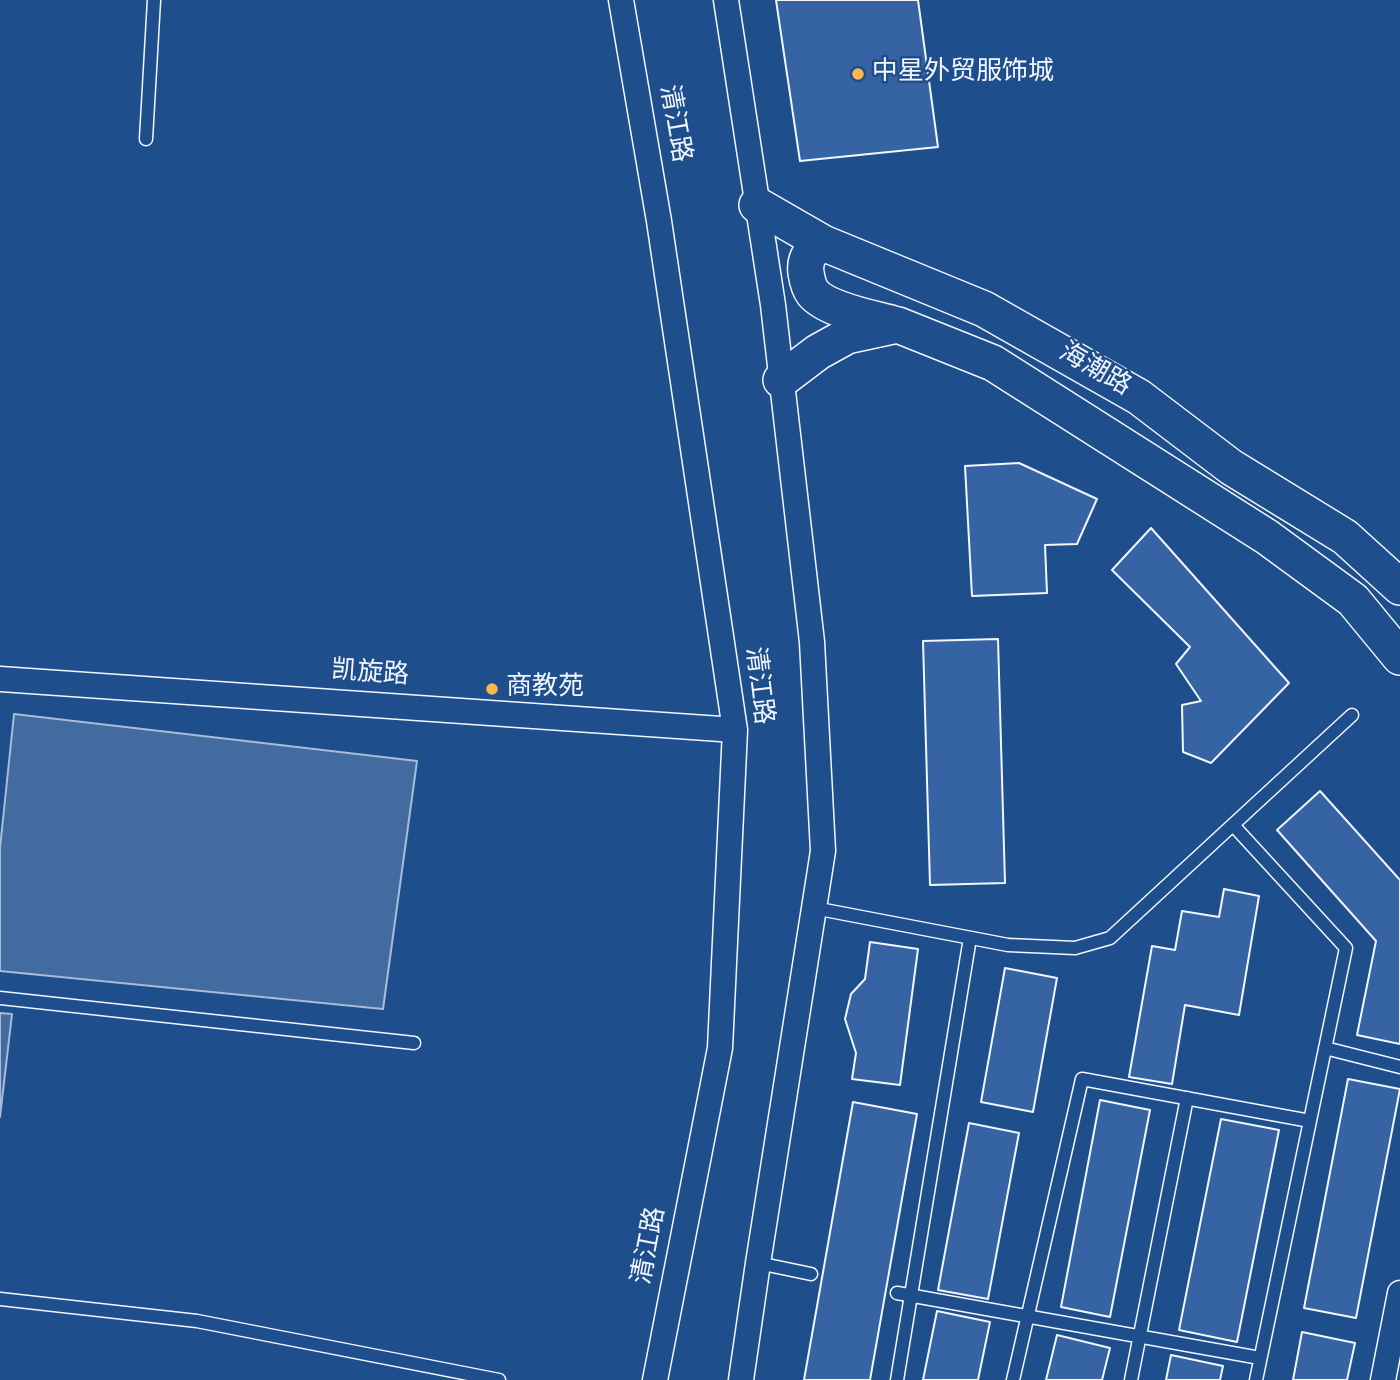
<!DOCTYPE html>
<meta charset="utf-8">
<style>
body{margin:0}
canvas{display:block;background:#1f4e8c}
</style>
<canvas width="1400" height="1380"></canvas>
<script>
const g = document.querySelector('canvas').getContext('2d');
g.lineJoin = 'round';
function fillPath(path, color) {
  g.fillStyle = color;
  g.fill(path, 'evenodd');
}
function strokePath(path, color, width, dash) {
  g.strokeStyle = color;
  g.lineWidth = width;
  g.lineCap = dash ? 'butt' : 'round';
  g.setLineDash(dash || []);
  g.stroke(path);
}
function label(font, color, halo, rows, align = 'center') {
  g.font = font + ' Spectral,"Noto Sans SC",serif';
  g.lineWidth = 5;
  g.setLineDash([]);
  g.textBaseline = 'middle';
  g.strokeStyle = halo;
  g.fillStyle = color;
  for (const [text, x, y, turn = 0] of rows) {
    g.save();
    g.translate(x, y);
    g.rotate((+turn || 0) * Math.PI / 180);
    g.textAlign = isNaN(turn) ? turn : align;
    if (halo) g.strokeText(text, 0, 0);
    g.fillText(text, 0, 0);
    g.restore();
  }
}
const water = new Path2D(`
 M 14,714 L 417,761 L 383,1009 L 0,971 L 0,848 Z
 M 0,1013 L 12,1014 L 0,1117 Z`);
fillPath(water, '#446ba0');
strokePath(water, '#a8bbd7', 2);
const building = new Path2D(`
 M 776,0 L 918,0 L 938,147 L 800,161 Z
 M 1019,463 L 1097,499 L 1077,544 L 1045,545 L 1047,593 L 972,596 L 965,466 Z
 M 1151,528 L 1289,683 L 1211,763 L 1183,752 L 1182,705 L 1201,701 L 1176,664 L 1190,647 L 1112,570 Z
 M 998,639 L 1005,883 L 930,885 L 923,641 Z
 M 1320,791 L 1400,880 L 1400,1044 L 1357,1035 L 1376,941 L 1277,830 Z
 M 1224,889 L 1259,896 L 1239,1015 L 1185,1005 L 1172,1084 L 1129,1077 L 1152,946 L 1175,950 L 1182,911 L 1219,917 Z
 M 870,942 L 918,949 L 900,1085 L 852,1079 L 856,1053 L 845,1019 L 851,994 L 865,979 Z
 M 1005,968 L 1057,978 L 1033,1112 L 981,1102 Z
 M 1348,1079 L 1400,1089 L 1356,1318 L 1304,1308 Z
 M 1100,1100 L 1150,1110 L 1110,1317 L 1061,1307 Z
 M 853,1102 L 917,1114 L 870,1380 L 804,1380 Z
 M 1221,1119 L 1279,1130 L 1237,1342 L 1179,1330 Z
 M 969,1123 L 1019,1133 L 988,1299 L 938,1290 Z
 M 937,1311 L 990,1322 L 978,1380 L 923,1380 Z
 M 1302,1332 L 1355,1343 L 1347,1380 L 1293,1380 Z
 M 1057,1335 L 1110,1348 L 1102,1380 L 1046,1380 Z
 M 1171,1355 L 1223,1366 L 1220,1380 L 1166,1380 Z`);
fillPath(building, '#3563a3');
strokePath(building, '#f2f6ff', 2);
const service = new Path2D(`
 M 146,139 L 154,0
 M 1233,825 L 1346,948 L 1256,1380
 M 814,908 L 1008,945 L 1075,948 L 1110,938 L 1352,715
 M 0,998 L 414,1043
 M 1325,1048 L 1400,1067
 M 758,1263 L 811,1274
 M 897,1293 L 1260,1358
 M 0,1299 L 197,1321 L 499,1380
 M 897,1380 L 970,938
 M 1013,1380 L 1082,1079 L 1310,1121
 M 1131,1380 L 1187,1098`);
const minor = new Path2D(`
 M 621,0 L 659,221 L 735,730 L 720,1048 L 655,1380
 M 726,0 L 773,305 L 812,642 L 823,851 L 758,1263 L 741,1380
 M 0,679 L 735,730
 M 1383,1380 L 1400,1293`);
const secondary = new Path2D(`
 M 757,205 L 823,243 L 984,309 L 1139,397 L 1231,467 L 1345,537 L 1400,587
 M 823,243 C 811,250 804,258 806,273 C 807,279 809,288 813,293 C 827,310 872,318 894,324
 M 781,380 L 818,352 L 847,336 L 898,325 L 993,363 L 1267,537 L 1353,600 L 1400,657`);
strokePath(service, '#f2f6ff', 15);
strokePath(minor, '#f2f6ff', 27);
strokePath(secondary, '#f2f6ff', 38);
strokePath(service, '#1f4e8c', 12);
strokePath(minor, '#1f4e8c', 24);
strokePath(secondary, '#1f4e8c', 35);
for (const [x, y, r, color] of [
 [858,74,7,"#ffb74d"],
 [492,689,7,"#ffb74d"]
]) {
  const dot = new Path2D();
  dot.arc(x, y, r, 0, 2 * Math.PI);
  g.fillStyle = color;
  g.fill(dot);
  strokePath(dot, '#1f4e8c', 2.5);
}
label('26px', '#f2f6ff', '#1f4e8c', [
 ["中星外贸服饰城",872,74],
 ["商教苑",506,689]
], 'left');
label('26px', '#f2f6ff', '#1f4e8c', [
 ["清江路",673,124,80],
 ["海潮路",1094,371,30],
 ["凯旋路",370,675,4],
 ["清江路",757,686,83],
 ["清江路",651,1246,-79]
]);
</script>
